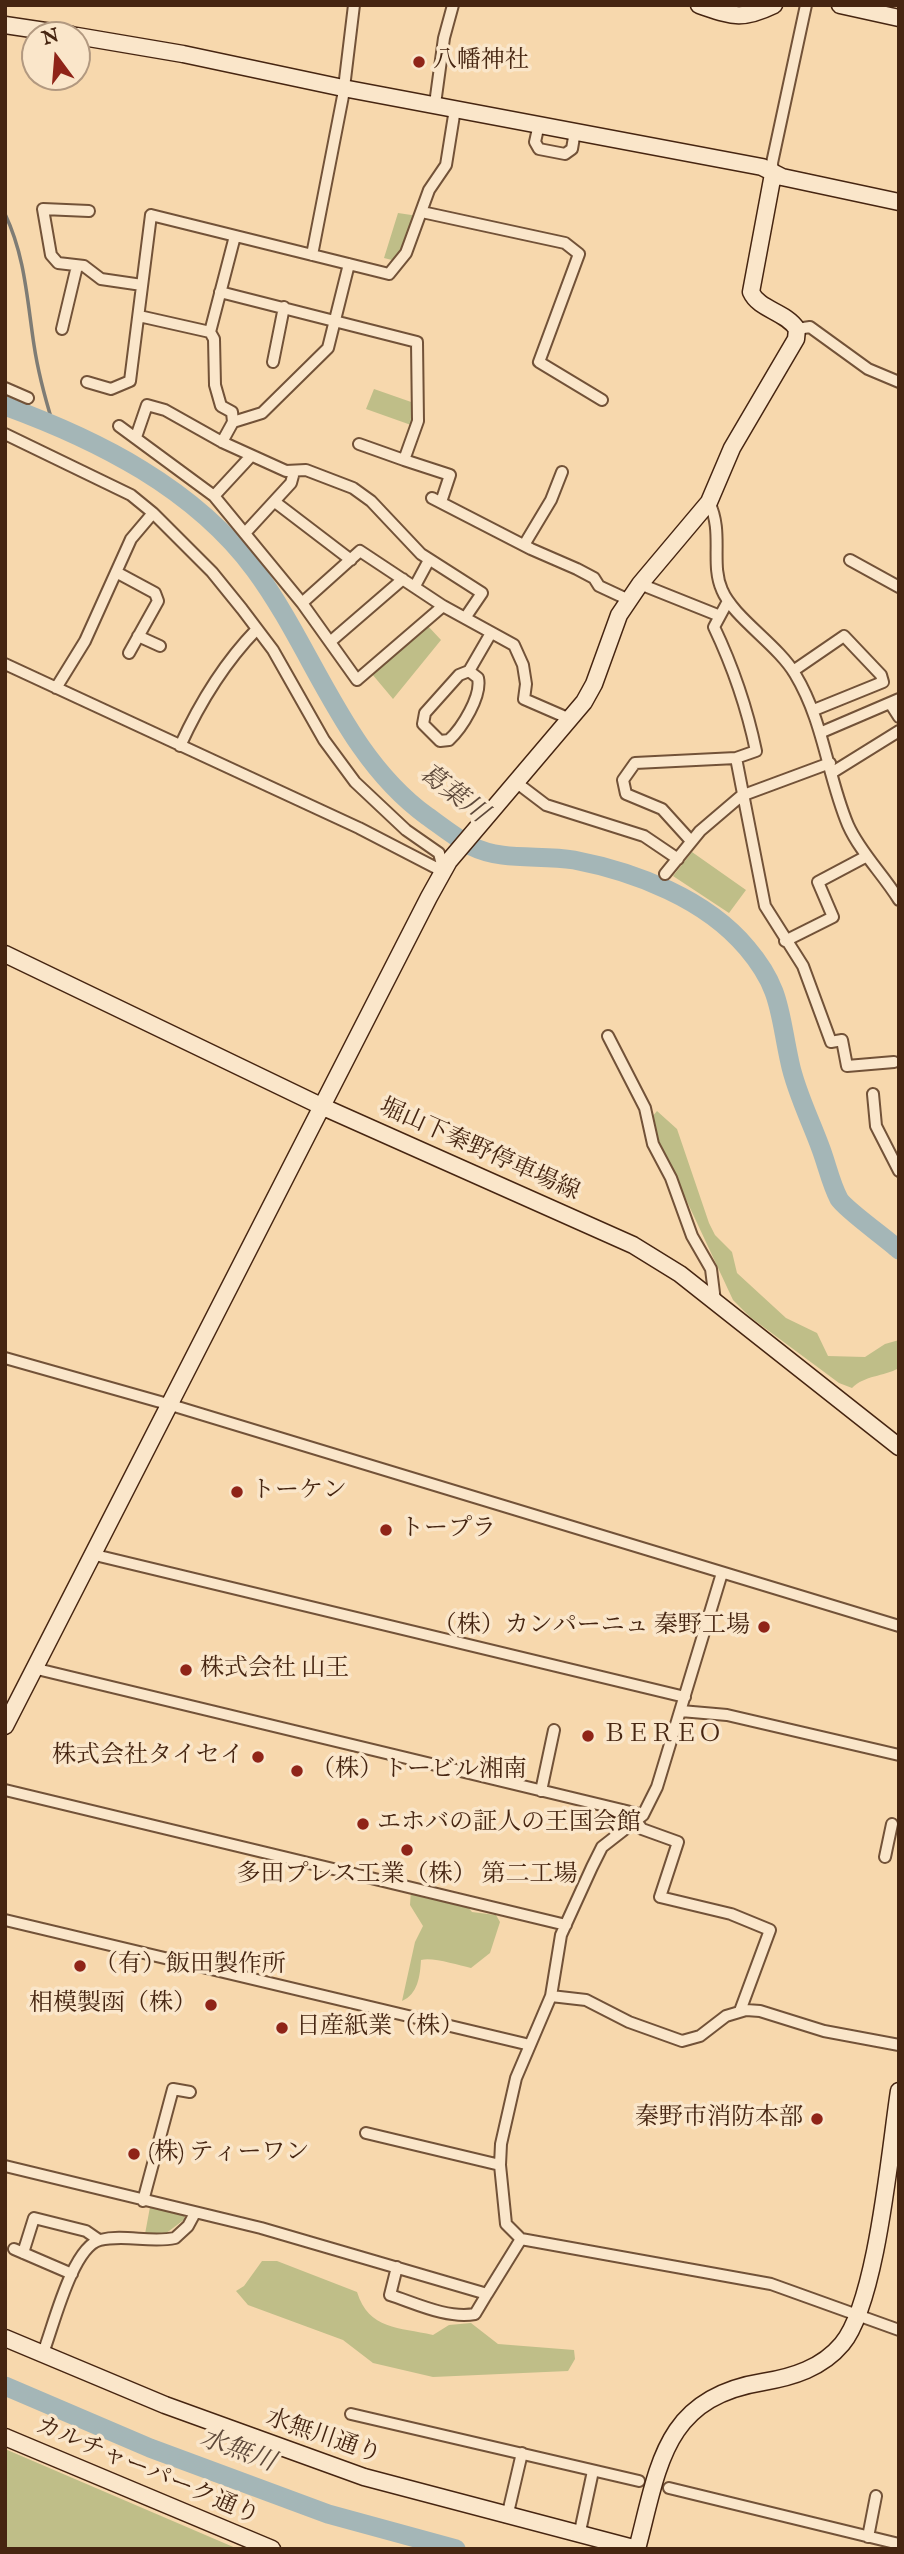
<!DOCTYPE html>
<meta charset="utf-8">
<style>
body{margin:0}
#map{position:relative;width:904px;height:2554px;overflow:hidden;background:#f7d8ad;font-family:"IM FELL English",serif}
canvas{display:block}
.frame{position:absolute;inset:0;border:7px solid #462511;pointer-events:none}
.north{position:absolute;left:21px;top:21px;width:70px;height:70px;box-sizing:border-box;background:#fae6ca;border:2px solid #b29980;border-radius:50%;rotate:344deg;font-size:19px;font-weight:700;line-height:28px;text-align:center;color:#462511}
.north::after{content:'';display:block;margin:auto;width:24px;height:32px;background:#8f2418;clip-path:polygon(50% 0,100% 100%,50% 72%,0 100%)}
</style>
<div id="map">
<canvas width="904" height="2554"></canvas>
<div class="frame"></div>
<div class="north">N</div>
</div>
<script>
const g = document.querySelector('canvas').getContext('2d');
g.lineJoin = 'round';
function fillPath(path, color) {
  g.fillStyle = color;
  g.fill(path, 'evenodd');
}
function strokePath(path, color, width, dash) {
  g.strokeStyle = color;
  g.lineWidth = width;
  g.lineCap = dash ? 'butt' : 'round';
  g.setLineDash(dash || []);
  g.stroke(path);
}
function label(font, color, halo, rows, align = 'center') {
  g.font = font + ' "IM FELL English","Noto Serif JP",serif';
  g.lineWidth = 7;
  g.setLineDash([]);
  g.textBaseline = 'middle';
  g.strokeStyle = halo;
  g.fillStyle = color;
  for (const [text, x, y, turn = 0] of rows) {
    g.save();
    g.translate(x, y);
    g.rotate((+turn || 0) * Math.PI / 180);
    g.textAlign = isNaN(turn) ? turn : align;
    if (halo) g.strokeText(text, 0, 0);
    g.fillText(text, 0, 0);
    g.restore();
  }
}
fillPath(new Path2D(`
 M 398,213 L 418,216 L 404,251 L 396,261 L 384,258 Z
 M 374,389 L 414,403 L 411,425 L 366,409 Z
 M 427,625 L 441,640 L 393,699 L 372,674 Z
 M 692,852 L 746,890 L 729,913 L 673,876 Z
 M 657,1111 L 677,1129 L 709,1223 L 715,1235 L 732,1252 L 737,1273 L 786,1318 L 817,1333 L 828,1356 L 865,1357 L 885,1344 L 899,1340 L 899,1368 C 883,1377 865,1375 852,1388 L 839,1383 L 750,1317 L 733,1300 L 656,1135 L 652,1117 Z
 M 411,1889 L 467,1906 L 472,1912 L 496,1915 L 500,1922 L 490,1953 L 471,1968 C 457,1965 433,1957 421,1960 C 420,1976 418,1994 402,2001 L 415,1942 L 423,1926 L 410,1905 Z
 M 150,2207 L 184,2216 L 185,2219 L 165,2234 L 145,2234 Z
 M 262,2261 L 277,2261 L 357,2292 C 369,2330 399,2327 433,2335 L 449,2325 L 471,2323 L 498,2344 L 574,2350 L 575,2359 L 568,2371 L 433,2377 L 373,2363 L 343,2340 L 248,2305 L 236,2291 L 244,2286 Z
 M 5,2449 L 238,2549 L 5,2549 Z`), '#bfbe88');
strokePath(new Path2D(`
 M 5,214 C 25,256 27,299 34,345 C 38,372 45,398 53,424`), '#7e7c75', 3.5);
strokePath(new Path2D(`
 M 5,406 C 98,440 194,488 255,570 C 314,650 344,756 427,816 C 441,826 456,838 471,846 C 503,862 540,854 574,860 C 636,872 706,899 747,948 C 782,989 779,1014 790,1063 C 796,1092 811,1121 821,1149 C 827,1165 831,1184 839,1199 C 846,1210 886,1238 899,1250
 M 5,2386 L 150,2448 L 328,2514 L 456,2549`), '#a4b6b7', 19);
const street = new Path2D(`
 M 435,104 L 444,38 L 453,5
 M 539,124 L 535,142 L 539,149 L 565,154 L 572,149 L 575,131
 M 773,174 L 772,163 L 806,5
 M 89,211 L 43,209 L 51,255 L 58,263 L 84,266 L 101,279 L 142,285
 M 422,212 L 565,243 L 579,254 L 539,362 L 602,400
 M 312,255 L 343,96 L 354,5
 M 220,292 L 417,342 L 418,421 L 404,460 L 450,475 L 441,502
 M 139,316 L 210,332
 M 62,329 L 77,266
 M 797,329 L 810,327 L 868,369 L 899,382
 M 273,362 L 284,307
 M 87,382 L 111,389 L 130,381 L 151,215 L 389,274 L 406,253 L 429,190 L 446,165 L 455,109
 M 5,388 L 28,398
 M 233,422 L 262,413 L 328,348 L 349,264
 M 119,426 L 214,496 L 302,603 L 357,680 L 443,606
 M 5,434 L 131,495 L 153,513 L 212,572 L 242,609 L 273,650 L 324,740 L 355,782 L 406,830 L 439,853 L 444,872
 M 136,437 L 147,405 L 165,410 L 222,442 L 286,471 L 306,470 L 353,488 L 371,501 L 421,554 L 482,593 L 465,618
 M 222,442 L 233,422 L 232,412 L 221,406 L 215,385 L 214,339 L 210,332 L 235,236
 M 359,444 L 404,460
 M 214,496 L 251,456
 M 432,498 L 531,549 L 577,569 L 594,578 L 599,586 L 629,600
 M 275,502 L 351,560
 M 709,502 C 724,533 710,563 722,590 C 733,617 778,645 795,674 C 824,722 827,775 848,825 C 860,852 883,874 899,900
 M 246,532 L 291,483 L 294,472
 M 524,545 L 551,500 L 562,472
 M 850,560 L 899,587
 M 116,572 L 155,593 L 158,601 L 129,653
 M 640,584 L 720,616
 M 415,586 L 429,560
 M 302,603 L 360,551 L 443,606 L 514,645 L 523,665 L 526,684 L 524,699 L 570,719
 M 138,636 L 160,646
 M 330,642 L 403,579
 M 5,664 L 359,828 L 444,872
 M 469,671 L 478,678 C 482,696 462,728 449,740 L 440,741 L 423,724 L 425,713 L 459,675 L 469,671 L 491,633
 M 793,671 L 844,636 L 881,675 L 883,682 L 814,710
 M 56,688 L 85,641 L 131,539 L 153,513
 M 890,703 L 899,717
 M 822,732 L 899,699
 M 180,746 C 200,702 223,664 257,629
 M 736,758 L 765,906 L 803,966 L 831,1042 L 842,1040 L 847,1066 L 894,1062
 M 833,772 L 899,731
 M 517,783 L 546,805 L 644,836 L 678,859
 M 691,841 L 662,809 L 626,794 L 623,780 L 635,763 L 736,758 L 756,751 C 747,708 733,667 714,627 L 728,601
 M 665,874 L 700,831 L 741,796 L 830,763
 M 785,941 L 833,917 L 818,882 L 867,856
 M 608,1036 L 645,1108 L 653,1144 L 671,1178 L 692,1236 L 711,1269 L 715,1301
 M 873,1094 L 876,1126 L 899,1171
 M 5,1358 L 171,1405 L 899,1626
 M 95,1555 L 685,1697
 M 722,1573 L 657,1787 L 643,1815 L 602,1847 L 592,1867 L 561,1935 L 551,1996 L 516,2078 L 501,2144 L 500,2165 L 506,2224 L 521,2239 L 771,2284 L 899,2330
 M 37,1669 L 643,1815
 M 681,1711 L 727,1715 L 899,1755
 M 5,1790 L 566,1925
 M 541,1791 L 554,1730
 M 636,1821 L 642,1829 L 678,1842 L 660,1897 L 731,1914 L 770,1930 L 740,2011
 M 885,1857 L 892,1824
 M 5,1920 L 530,2045
 M 551,1996 L 586,2000 L 629,2022 L 682,2041 L 700,2036 L 726,2016 L 746,2010 L 760,2011 L 824,2031 L 899,2045
 M 366,2133 L 500,2165
 M 5,2166 L 261,2228 L 487,2294 L 521,2239
 M 143,2201 L 173,2089 L 190,2092
 M 14,2249 L 72,2274
 M 23,2253 L 34,2218 L 86,2231 L 99,2240
 M 397,2267 L 390,2295 C 415,2303 447,2319 475,2314 L 487,2294
 M 43,2353 C 53,2328 72,2247 100,2240 C 124,2234 150,2243 175,2238 L 188,2226 L 195,2213
 M 351,2414 L 639,2481
 M 669,2488 L 899,2544
 M 507,2517 L 522,2453
 M 579,2536 L 593,2471
 M 868,2537 L 876,2496`);
const secondary = new Path2D(`
 M 699,5 C 732,16 741,21 774,5
 M 840,5 L 899,18
 M 5,25 L 72,35
 M 77,36 L 183,54 L 343,88 L 762,167 L 782,177 L 899,202
 M 5,954 L 321,1106 L 633,1245 L 680,1274 L 899,1447
 M 5,1726 L 429,897 L 449,861 L 584,702 L 594,684 L 619,615 L 640,584 L 709,502 L 732,448 L 796,339 L 797,329 C 785,311 759,310 751,292 L 773,174
 M 5,2338 L 165,2405 L 364,2477 L 637,2549
 M 5,2437 L 272,2549
 M 637,2549 C 659,2466 663,2398 763,2382 C 793,2377 822,2368 842,2344 C 877,2302 890,2149 899,2091`);
strokePath(street, '#725238', 14);
strokePath(secondary, '#462511', 19);
strokePath(street, '#fae6ca', 10);
strokePath(secondary, '#fae6ca', 16);
for (const [x, y, r, color] of [
 [419,62,7,"#8f2418"],
 [237,1492,7,"#8f2418"],
 [386,1530,7,"#8f2418"],
 [764,1627,7,"#8f2418"],
 [186,1670,7,"#8f2418"],
 [588,1736,7,"#8f2418"],
 [258,1757,7,"#8f2418"],
 [297,1771,7,"#8f2418"],
 [363,1824,7,"#8f2418"],
 [407,1850,7,"#8f2418"],
 [80,1966,7,"#8f2418"],
 [211,2005,7,"#8f2418"],
 [282,2028,7,"#8f2418"],
 [817,2119,7,"#8f2418"],
 [134,2154,7,"#8f2418"]
]) {
  const dot = new Path2D();
  dot.arc(x, y, r, 0, 2 * Math.PI);
  g.fillStyle = color;
  g.fill(dot);
  strokePath(dot, '#fae6ca', 2.5);
}
label('24px', '#462511', '#fae6ca', [
 ["八幡神社",433,62],
 ["トーケン",251,1492],
 ["トープラ",400,1530],
 ["（株）カンパーニュ 秦野工場",750,1627,"right"],
 ["株式会社 山王",200,1670],
 ["ＢＥＲＥＯ",602,1736],
 ["株式会社タイセイ",244,1757,"right"],
 ["（株）トービル湘南",311,1771],
 ["エホバの証人の王国会館",377,1824],
 ["多田プレス工業（株） 第二工場",407,1876,"center"],
 ["（有）飯田製作所",94,1966],
 ["相模製函（株）",197,2005,"right"],
 ["日産紙業（株）",296,2028],
 ["秦野市消防本部",803,2119,"right"],
 ["(株) ティーワン",148,2154]
], 'left');
label('24px', '#462511', '#fae6ca', [
 ["堀山下秦野停車場線",479,1151,24],
 ["水無川通り",323,2438,19],
 ["カルチャーパーク通り",147,2472,23]
]);
label('italic 26px', '#5e493a', '#fae6ca', [
 ["葛葉川",452,795,37],
 ["水無川",237,2452,20]
]);
</script>
